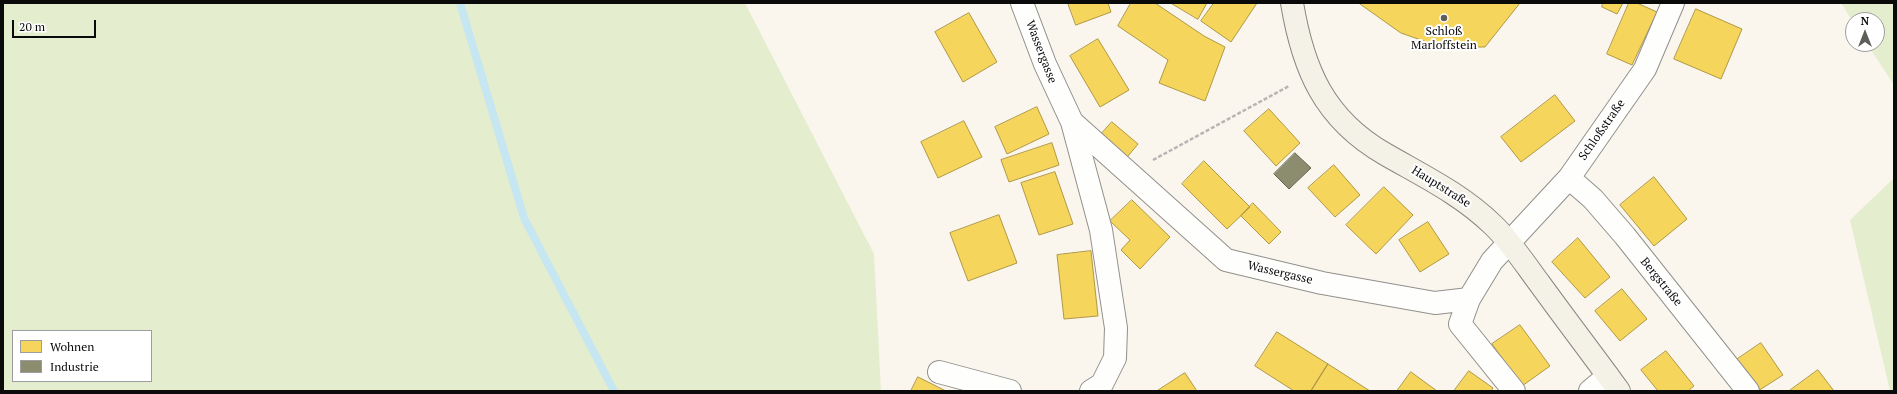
<!DOCTYPE html>
<meta charset="utf-8">
<style>
body{margin:0}
#map{position:relative;width:1897px;height:394px;overflow:hidden;background:#faf6ed;font-family:"PT Serif",serif}
canvas{display:block}
.frame{position:absolute;inset:0;border:4px solid #0a0a0a;pointer-events:none}
.legend{position:absolute;left:12px;top:330px;width:140px;height:52px;box-sizing:border-box;background:#fff;border:1px solid #9d9d9d;margin:0;padding:5px 7px;list-style:none;font-size:12px;color:#0a0a0a}
.legend li{display:flex;align-items:center;gap:8px;height:20px}
.legend b{width:20px;border:1px solid #9d9d9d}
.north{position:absolute;left:1845px;top:12px;width:40px;height:40px;box-sizing:border-box;background:#fff;border:1px solid #9d9d9d;border-radius:50%;rotate:0deg;font-size:11px;font-weight:700;line-height:16px;text-align:center;color:#0a0a0a}
.north::after{content:'';display:block;margin:auto;width:14px;height:18px;background:#5e5d59;clip-path:polygon(50% 0,100% 100%,50% 72%,0 100%)}
.scale{position:absolute;left:12px;top:20px;width:84px;height:18px;box-sizing:border-box;border:2px solid #0a0a0a;border-top:0;padding-left:5px;font-size:12px;line-height:14px;white-space:nowrap;color:#0a0a0a;-webkit-text-stroke:3px #fff;paint-order:stroke}
</style>
<div id="map">
<canvas width="1897" height="394"></canvas>
<div class="frame"></div>
<ul class="legend">
<li><b style="height:11px;background:#f6d55c"></b>Wohnen</li>
<li><b style="height:11px;background:#8c8c6e"></b>Industrie</li>
</ul>
<div class="north">N</div>
<div class="scale">20 m</div>
</div>
<script>
const g = document.querySelector('canvas').getContext('2d');
g.lineJoin = 'round';
function fillPath(path, color) {
  g.fillStyle = color;
  g.fill(path, 'evenodd');
}
function strokePath(path, color, width, dash) {
  g.strokeStyle = color;
  g.lineWidth = width;
  g.lineCap = dash ? 'butt' : 'round';
  g.setLineDash(dash || []);
  g.stroke(path);
}
function label(font, color, halo, rows, align = 'center') {
  g.font = font + ' "PT Serif",serif';
  g.lineWidth = 4;
  g.setLineDash([]);
  g.textBaseline = 'middle';
  g.strokeStyle = halo;
  g.fillStyle = color;
  for (const [text, x, y, turn = 0] of rows) {
    g.save();
    g.translate(x, y);
    g.rotate((+turn || 0) * Math.PI / 180);
    g.textAlign = isNaN(turn) ? turn : align;
    if (halo) g.strokeText(text, 0, 0);
    g.fillText(text, 0, 0);
    g.restore();
  }
}
fillPath(new Path2D(`
 M 3,3 L 745,3 L 874,254 L 881,391 L 3,391 ZM 13,331 L 151,331 L 151,381 L 13,381 Z
 M 1841,3 L 1894,3 L 1894,85 L 1867,44 L 1877,44 L 1877,20 L 1853,20 L 1853,22 Z
 M 1894,178 L 1894,391 L 1890,391 L 1850,220 Z`), '#e4eece');
const homes = new Path2D(`
 M 1068,3 L 1108,3 L 1111,12 L 1076,25 Z
 M 1131,3 L 1155,3 L 1204,36 L 1225,47 L 1205,101 L 1159,83 L 1168,60 L 1118,26 Z
 M 1171,3 L 1207,3 L 1198,19 Z
 M 1214,3 L 1257,3 L 1231,42 L 1201,21 Z
 M 1359,3 L 1520,3 L 1485,47 L 1441,47 L 1401,33 Z
 M 1603,3 L 1623,3 L 1617,14 L 1602,7 Z
 M 1629,3 L 1637,3 L 1657,12 L 1632,65 L 1607,54 Z
 M 1696,9 L 1742,29 L 1721,79 L 1674,59 Z
 M 969,13 L 997,62 L 963,82 L 935,32 Z
 M 1098,39 L 1129,90 L 1100,107 L 1070,56 Z
 M 1555,95 L 1575,121 L 1521,162 L 1501,137 Z
 M 1037,107 L 1049,134 L 1007,154 L 995,127 Z
 M 1269,109 L 1300,143 L 1276,166 L 1244,131 Z
 M 964,121 L 982,157 L 938,178 L 921,142 Z
 M 1112,122 L 1138,144 L 1123,162 L 1096,140 Z
 M 1052,143 L 1059,165 L 1009,182 L 1001,160 Z
 M 1204,161 L 1250,207 L 1227,229 L 1182,184 Z
 M 1334,165 L 1360,195 L 1335,217 L 1308,188 Z
 M 1055,172 L 1073,224 L 1039,235 L 1021,183 Z
 M 1654,177 L 1687,219 L 1654,246 L 1620,205 Z
 M 1384,187 L 1413,215 L 1376,254 L 1346,225 Z
 M 1132,200 L 1170,237 L 1140,269 L 1121,250 L 1130,240 L 1110,221 Z
 M 1253,203 L 1281,232 L 1269,244 L 1241,216 Z
 M 999,215 L 1017,263 L 968,281 L 950,233 Z
 M 1428,222 L 1449,254 L 1420,272 L 1399,240 Z
 M 1578,238 L 1610,277 L 1585,298 L 1552,262 Z
 M 1091,251 L 1098,316 L 1064,319 L 1057,255 Z
 M 1622,289 L 1647,319 L 1620,341 L 1595,311 Z
 M 1520,325 L 1550,366 L 1522,386 L 1492,344 Z
 M 1277,332 L 1328,364 L 1311,391 L 1294,391 L 1255,366 Z
 M 1761,343 L 1783,375 L 1758,391 L 1736,360 Z
 M 1666,351 L 1694,386 L 1688,391 L 1658,391 L 1641,370 Z
 M 1328,364 L 1370,391 L 1311,391 Z
 M 1818,370 L 1834,391 L 1789,391 Z
 M 1469,371 L 1493,388 L 1491,391 L 1454,391 Z
 M 1411,372 L 1437,391 L 1397,391 Z
 M 1185,373 L 1197,391 L 1157,391 Z
 M 918,377 L 946,391 L 911,391 Z`);
fillPath(homes, '#f6d55c');
strokePath(homes, '#af9843', 1);
const industry = new Path2D(`
 M 1295,153 L 1311,168 L 1289,189 L 1274,174 Z`);
fillPath(industry, '#8c8c6e');
strokePath(industry, '#656550', 1);
strokePath(new Path2D(`
 M 460,3 L 524,218 L 614,391`), '#c6e6f2', 8);
const street = new Path2D(`
 M 1022,3 L 1045,64 L 1072,122 L 1101,230 L 1116,328 L 1115,358 L 1102,384 L 1091,391
 M 1072,122 L 1226,260 L 1322,283 L 1435,303 L 1469,299 L 1492,261 L 1569,178 L 1645,69 L 1673,3
 M 1569,178 L 1593,199 L 1625,236 L 1748,391
 M 1469,299 L 1460,324 L 1514,391
 M 939,372 L 1010,391
 M 1590,391 L 1608,376`);
const secondary = new Path2D(`
 M 1292,3 C 1303,69 1324,119 1385,154 C 1423,176 1461,194 1493,225 C 1511,242 1525,264 1540,284 C 1566,320 1593,355 1619,391`);
strokePath(street, '#92908c', 24);
strokePath(secondary, '#898783', 24);
strokePath(new Path2D(`
 M 1153,160 L 1289,86`), '#b7b6b5', 2.5, [4, 2]);
strokePath(street, '#fefefc', 22);
strokePath(secondary, '#f4f2e7', 22);
for (const [x, y, r, color] of [
 [1444,18,4,"#5e5d59"]
]) {
  const dot = new Path2D();
  dot.arc(x, y, r, 0, 2 * Math.PI);
  g.fillStyle = color;
  g.fill(dot);
  strokePath(dot, '#fff', 1.5);
}
label('12px', '#0a0a0a', '#fff', [
 ["Schloß",1444,32],
 ["Marloffstein",1444,46]
]);
label('12px', '#0a0a0a', '#fff', [
 ["Wassergasse",1041,52,69],
 ["Schloßstraße",1602,130,-55],
 ["Hauptstraße",1441,187,32],
 ["Wassergasse",1280,273,13],
 ["Bergstraße",1661,282,51]
]);
</script>
